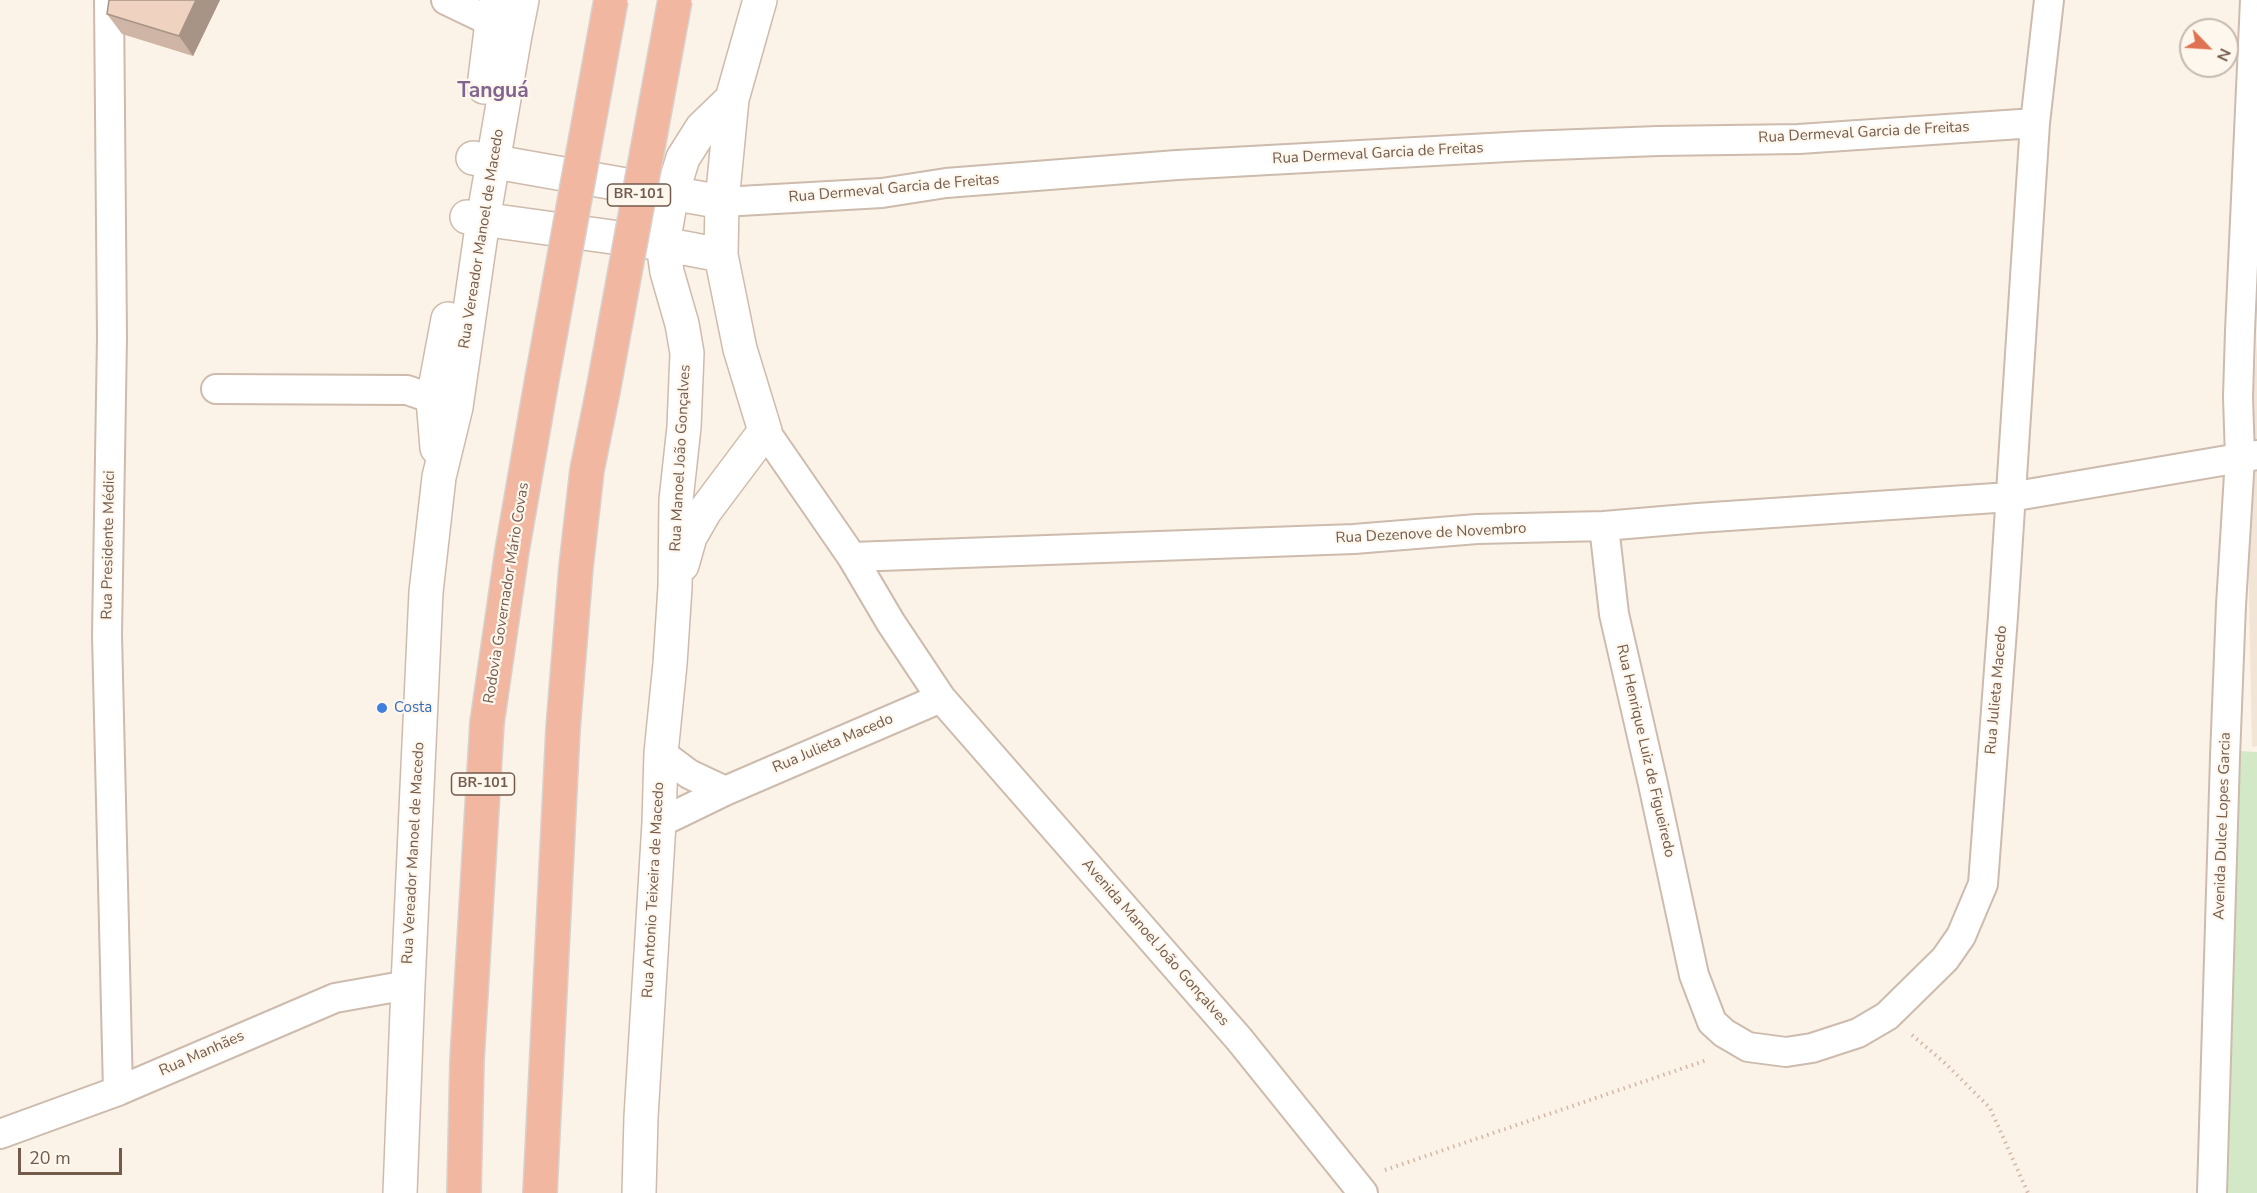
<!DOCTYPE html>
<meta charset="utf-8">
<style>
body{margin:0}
#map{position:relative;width:2257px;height:1193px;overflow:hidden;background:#fbf3e7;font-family:"Nunito Sans",sans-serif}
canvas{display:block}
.north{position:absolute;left:2179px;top:18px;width:60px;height:60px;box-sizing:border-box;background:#fef7ed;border:2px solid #c6b9ad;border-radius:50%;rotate:115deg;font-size:16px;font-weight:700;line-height:24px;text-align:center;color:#735b4c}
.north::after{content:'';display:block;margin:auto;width:21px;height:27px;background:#df7252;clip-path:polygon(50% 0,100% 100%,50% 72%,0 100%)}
.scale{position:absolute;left:18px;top:1148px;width:104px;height:27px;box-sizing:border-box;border:3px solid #735b4c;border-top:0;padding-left:8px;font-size:18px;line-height:21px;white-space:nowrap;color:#735b4c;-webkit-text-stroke:4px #fef7ed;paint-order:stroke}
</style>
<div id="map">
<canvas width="2257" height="1193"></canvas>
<div class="north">N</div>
<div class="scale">20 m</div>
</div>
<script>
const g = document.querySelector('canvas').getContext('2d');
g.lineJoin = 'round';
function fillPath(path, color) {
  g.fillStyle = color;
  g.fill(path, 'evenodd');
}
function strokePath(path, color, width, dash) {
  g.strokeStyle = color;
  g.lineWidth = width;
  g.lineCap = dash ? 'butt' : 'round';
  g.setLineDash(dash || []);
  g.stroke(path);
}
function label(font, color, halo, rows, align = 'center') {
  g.font = font + ' "Nunito Sans",sans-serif';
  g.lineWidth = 4.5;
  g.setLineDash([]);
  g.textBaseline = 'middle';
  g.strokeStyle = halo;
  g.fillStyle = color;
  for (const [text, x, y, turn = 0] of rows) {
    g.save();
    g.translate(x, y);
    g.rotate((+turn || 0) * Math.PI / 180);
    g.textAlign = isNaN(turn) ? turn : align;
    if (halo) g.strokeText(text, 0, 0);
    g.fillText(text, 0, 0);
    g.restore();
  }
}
fillPath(new Path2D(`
 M 2257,340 L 2257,746 L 2252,747 L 2247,490 Z`), '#f2e5d5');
fillPath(new Path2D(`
 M 2239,751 L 2257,752 L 2257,1193 L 2226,1193 Z`), '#d3e8c6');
const street = new Path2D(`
 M 109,0 L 112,337 L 107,635 L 118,1091
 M 446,0 L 492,22
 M 722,202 L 882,193 L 946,183 L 1177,165 L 1526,146 L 1658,141 L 1799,139 L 2035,123
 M 216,389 L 407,390 L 433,399
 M 765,431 L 852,557 L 891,623 L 941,698 L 1239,1039 L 1363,1193
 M 1604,526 L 1614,614 L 1653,784 L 1694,975 L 1712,1022 L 1724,1033 L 1748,1047 L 1786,1052 L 1812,1048 L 1858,1033 L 1887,1016 L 1945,959 L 1961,936 L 1983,884 L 2003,616 L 2035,123 L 2049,0
 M 852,557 L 1354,539 L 1477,529 L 1604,526 L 1698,518 L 2010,497 L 2257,455
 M 661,753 L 689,774 L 725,791
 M 659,823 L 725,791 L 941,698
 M 0,1134 L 118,1091 L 335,998 L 408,985
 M 2212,1193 L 2225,757 L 2231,605 L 2240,458 L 2238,397 L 2240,331 L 2255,0`);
const secondary = new Path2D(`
 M 484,87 L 492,22 L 497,0
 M 473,158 L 722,202
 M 467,217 L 663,244 L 721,255
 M 437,448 L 433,399 L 448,319
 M 682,565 L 690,537 L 705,511 L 765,431 L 740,349 L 721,255 L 722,202 L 732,99 L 760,0
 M 400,1193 L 408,985 L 426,592 L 439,477 L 456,407 L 483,220 L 515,35 L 522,0
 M 639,1193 L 641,1117 L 659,823 L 661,753 L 670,664 L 675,587 L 676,500 L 684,427 L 687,353 L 682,324 L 667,272 L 663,244 L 672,193 L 683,158 L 702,128 L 732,99`);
const highway = new Path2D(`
 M 464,1193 L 467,1060 L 487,723 L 512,551 L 542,379
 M 540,1193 L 563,729 L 576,567 L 587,470 L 603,391`);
strokePath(street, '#cdbbad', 32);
strokePath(secondary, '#cfbbab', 36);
strokePath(highway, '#d8d1cd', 36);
strokePath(new Path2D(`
 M 1912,1035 L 1946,1064 L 1990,1108 L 2028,1193
 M 1385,1170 L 1707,1060`), '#d4b6a3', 4, [1.5, 4.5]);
strokePath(street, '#fff', 28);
strokePath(secondary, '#fff', 33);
strokePath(highway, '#f2b7a1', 33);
const highwayBridge = new Path2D(`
 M 542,379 L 611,0
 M 603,391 L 675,0`);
strokePath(highwayBridge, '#d8d1cd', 36, []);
strokePath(highwayBridge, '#f2b7a1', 33);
fillPath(new Path2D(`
 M 109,0 L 220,0 L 193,56 L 122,34 L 107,14 Z`), '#ceb5a5');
fillPath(new Path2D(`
 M 196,0 L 220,0 L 193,56 L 179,36 Z`), '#a79486');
const building = new Path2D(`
 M 109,0 L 196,0 L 179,36 L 107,14 Z`);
fillPath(building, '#efd3c0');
strokePath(building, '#a79486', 1.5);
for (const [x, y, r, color] of [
 [382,708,6,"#3f7fe0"]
]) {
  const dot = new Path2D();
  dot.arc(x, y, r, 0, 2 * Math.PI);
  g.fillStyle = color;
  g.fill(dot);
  strokePath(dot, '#fef7ed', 2);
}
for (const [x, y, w] of [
 [639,195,63],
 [483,784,63]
]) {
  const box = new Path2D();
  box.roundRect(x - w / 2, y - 11, w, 22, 4.5);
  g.fillStyle = '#fef7ed';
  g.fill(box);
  strokePath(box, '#735b4c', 1.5);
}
label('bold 14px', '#735b4c', null, [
 ["BR-101",639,195],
 ["BR-101",483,784]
]);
label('15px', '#735b4c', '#fef7ed', [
 ["Rua Dermeval Garcia de Freitas",1864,133,-3],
 ["Rua Dermeval Garcia de Freitas",1378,154,-3],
 ["Rua Dermeval Garcia de Freitas",894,189,-5],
 ["Rua Vereador Manoel de Macedo",482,239,-81],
 ["Rua Manoel João Gonçalves",681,458,-87],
 ["Rua Dezenove de Novembro",1431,534,-3],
 ["Rua Presidente Médici",109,545,-89],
 ["Rodovia Governador Mário Covas",507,593,-81],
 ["Rua Julieta Macedo",1997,690,-85],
 ["Rua Julieta Macedo",833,744,-23],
 ["Rua Henrique Luiz de Figueiredo",1645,751,77],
 ["Avenida Dulce Lopes Garcia",2223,826,-88],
 ["Rua Vereador Manoel de Macedo",414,853,-87],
 ["Rua Antonio Teixeira de Macedo",654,890,-87],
 ["Avenida Manoel João Gonçalves",1155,943,49],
 ["Rua Manhães",202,1054,-24]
]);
label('15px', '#366cbe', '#fef7ed', [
 ["Costa",394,708]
], 'left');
label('bold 21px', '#816490', '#fef7ed', [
 ["Tanguá",493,92]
]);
</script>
